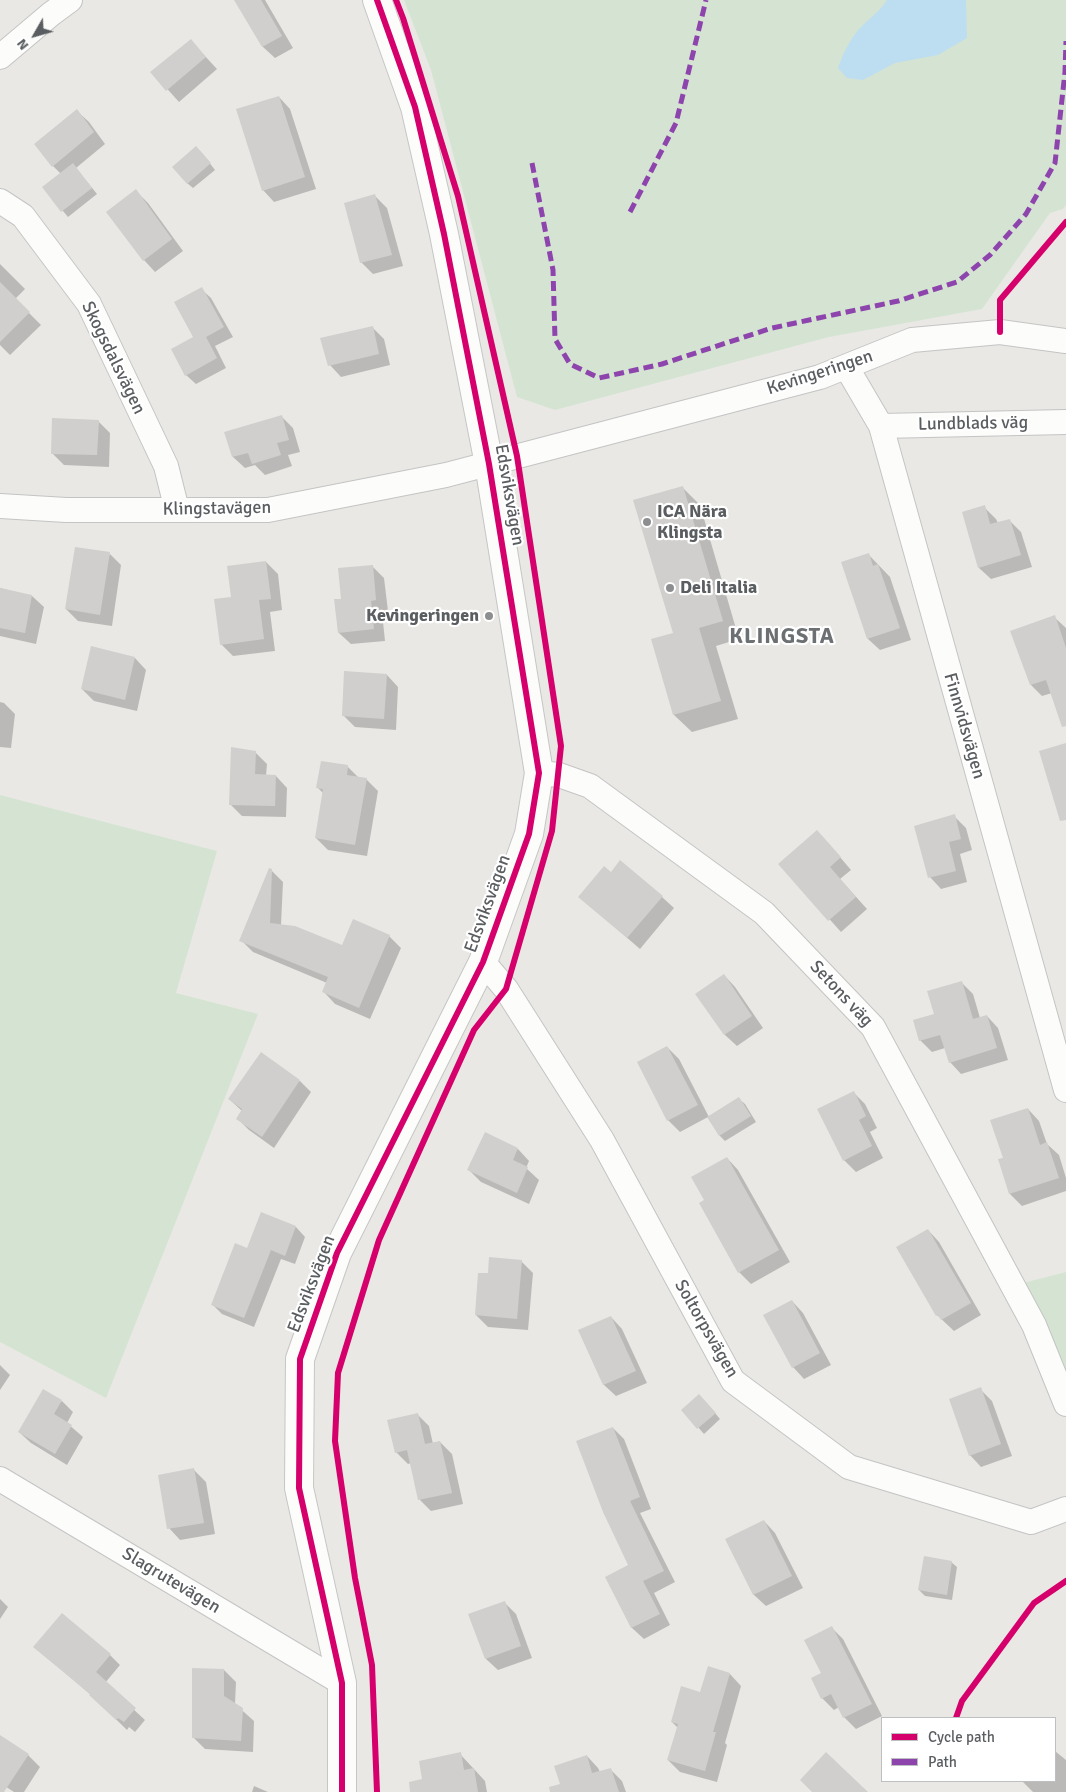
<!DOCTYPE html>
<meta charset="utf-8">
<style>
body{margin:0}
#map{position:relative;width:1066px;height:1792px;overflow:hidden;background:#e9e8e5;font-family:Signika,sans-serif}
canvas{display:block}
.legend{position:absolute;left:881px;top:1717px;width:175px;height:65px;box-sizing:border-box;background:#fff;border:1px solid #bdbfc0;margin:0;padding:6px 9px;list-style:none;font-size:15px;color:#5b5e61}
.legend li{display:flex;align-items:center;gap:10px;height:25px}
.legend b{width:25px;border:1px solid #bdbfc0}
.north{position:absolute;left:10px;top:10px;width:50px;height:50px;-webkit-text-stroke:4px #fff;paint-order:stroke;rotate:232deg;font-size:14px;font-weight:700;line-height:20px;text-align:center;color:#5b5e61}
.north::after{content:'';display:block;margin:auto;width:18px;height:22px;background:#5b5e61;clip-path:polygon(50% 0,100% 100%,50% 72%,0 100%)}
</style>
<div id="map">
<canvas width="1066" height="1792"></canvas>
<ul class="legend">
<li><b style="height:6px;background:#d6006c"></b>Cycle path</li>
<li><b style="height:6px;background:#8e44ad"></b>Path</li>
</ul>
<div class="north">N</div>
</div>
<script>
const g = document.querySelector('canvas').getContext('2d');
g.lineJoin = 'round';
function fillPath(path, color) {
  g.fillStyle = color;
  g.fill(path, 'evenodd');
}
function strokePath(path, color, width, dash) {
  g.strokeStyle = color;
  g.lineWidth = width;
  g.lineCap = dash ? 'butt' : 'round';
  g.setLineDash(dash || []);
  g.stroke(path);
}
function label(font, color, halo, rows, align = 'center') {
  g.font = font + ' Signika,sans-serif';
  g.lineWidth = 4.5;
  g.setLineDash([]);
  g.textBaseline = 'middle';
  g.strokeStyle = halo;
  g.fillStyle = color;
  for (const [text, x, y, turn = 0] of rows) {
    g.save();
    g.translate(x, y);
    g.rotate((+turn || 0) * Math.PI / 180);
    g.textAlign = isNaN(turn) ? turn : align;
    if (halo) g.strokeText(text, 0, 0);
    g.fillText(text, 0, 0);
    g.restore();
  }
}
fillPath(new Path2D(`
 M 404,0 L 1066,0 L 1066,205 L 1063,209 L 1050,213 L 982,309 L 829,337 L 555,410 L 517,397 L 431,70 Z
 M 0,795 L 217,851 L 176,993 L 258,1014 L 106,1398 L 0,1342 Z
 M 1066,1272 L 1066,1377 L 1019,1284 Z`), '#d5e4d2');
fillPath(new Path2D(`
 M 887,0 L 966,0 L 967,38 L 938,55 L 895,63 L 863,80 L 847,78 L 838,68 C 843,53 851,37 862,26 C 871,17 880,11 887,0 Z`), '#bdddf0');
fillPath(new Path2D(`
 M 236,0 L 265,0 L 293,48 L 275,58 L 263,47 Z
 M 191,41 L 217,69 L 179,102 L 152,72 Z
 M 279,97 L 290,109 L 316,189 L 274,202 L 263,190 Z
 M 77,111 L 89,122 L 105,144 L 76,168 L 97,194 L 68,217 L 43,187 L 61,174 L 53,166 Z
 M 202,153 L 215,170 L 193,188 L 187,183 Z
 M 136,191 L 148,203 L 183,251 L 155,272 L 144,260 Z
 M 375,196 L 387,208 L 403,266 L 373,274 L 361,262 Z
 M 0,264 L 25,289 L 15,299 L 41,325 L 10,355 L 0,345 Z
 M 201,289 L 211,298 L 233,337 L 215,346 L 226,368 L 196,384 L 186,375 L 194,337 Z
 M 372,327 L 384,339 L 390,365 L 341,377 L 330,365 Z
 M 281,416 L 293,428 L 300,452 L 288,455 L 292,466 L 265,475 L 255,465 L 245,468 L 233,457 L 226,433 Z
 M 98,421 L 110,433 L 109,467 L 64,465 L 52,453 Z
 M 682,487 L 700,505 L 739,639 L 716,646 L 738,719 L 692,732 L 674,715 L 674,634 Z
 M 984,507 L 996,519 L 998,523 L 1009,520 L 1021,532 L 1032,567 L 991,579 L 979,568 Z
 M 110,554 L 121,565 L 112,626 L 78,621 L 66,609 Z
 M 868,554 L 890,577 L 911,640 L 880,650 L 868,639 Z
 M 266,562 L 278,574 L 282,610 L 270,612 L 275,651 L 233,656 L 221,644 L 233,598 Z
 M 372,566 L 384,578 L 388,611 L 382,612 L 385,641 L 351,644 L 339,633 L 343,600 Z
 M 0,588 L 32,596 L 44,607 L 36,644 L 0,636 Z
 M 1054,617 L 1066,628 L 1066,709 L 1052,693 L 1042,696 L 1031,685 Z
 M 135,658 L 146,670 L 137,711 L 94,701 L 82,689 Z
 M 387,675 L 398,687 L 396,730 L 355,727 L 343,715 Z
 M 0,702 L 4,703 L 15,714 L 11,748 L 0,747 Z
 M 255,752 L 267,764 L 266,776 L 276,776 L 287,788 L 286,817 L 242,816 L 230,804 Z
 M 348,767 L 359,778 L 366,779 L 378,791 L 367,856 L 328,850 L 316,838 L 323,793 L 318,788 Z
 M 954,816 L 966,828 L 972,850 L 960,854 L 967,882 L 941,889 L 930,877 Z
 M 828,843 L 851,870 L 840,879 L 867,909 L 841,932 L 780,864 Z
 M 271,870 L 283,882 L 281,925 L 342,947 L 389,936 L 401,948 L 370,1019 L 335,1004 L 324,992 L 327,983 L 253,952 L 241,940 Z
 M 611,874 L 662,897 L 674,908 L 640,949 L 580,897 Z
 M 724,975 L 735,987 L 763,1028 L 737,1046 L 725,1035 L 696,994 Z
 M 961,982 L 973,994 L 980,1018 L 987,1016 L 998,1028 L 1008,1060 L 961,1074 L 950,1062 L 945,1048 L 932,1052 L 920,1040 L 935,1015 Z
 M 667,1047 L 679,1059 L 709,1117 L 739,1099 L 745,1104 L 756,1122 L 725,1141 L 720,1136 L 708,1117 L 680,1132 L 668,1120 Z
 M 300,1081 L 311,1092 L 274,1148 L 249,1130 L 237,1118 L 242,1111 L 229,1099 Z
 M 853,1092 L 865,1104 L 877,1128 L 870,1132 L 883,1158 L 856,1172 L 844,1160 Z
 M 1028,1109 L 1039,1121 L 1047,1144 L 1059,1155 L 1066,1178 L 1066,1191 L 1022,1206 L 1010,1194 L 999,1160 L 1004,1158 Z
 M 518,1149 L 529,1161 L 526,1168 L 539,1180 L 529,1204 L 481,1182 L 469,1170 Z
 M 727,1158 L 738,1170 L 790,1262 L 751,1284 L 739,1272 L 706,1201 Z
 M 296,1227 L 305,1237 L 295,1264 L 281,1259 L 254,1327 L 222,1314 L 212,1304 L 248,1249 Z
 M 928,1230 L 939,1242 L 981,1315 L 954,1331 L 937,1315 Z
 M 521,1261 L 533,1273 L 528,1330 L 488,1327 L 476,1315 L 489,1275 Z
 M 792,1301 L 803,1313 L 831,1365 L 804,1379 L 793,1367 Z
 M 611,1317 L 622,1329 L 647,1383 L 616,1396 L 604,1385 L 580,1331 Z
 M 0,1365 L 10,1375 L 0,1390 Z
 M 980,1389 L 992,1401 L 1012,1456 L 981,1467 L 970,1455 Z
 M 62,1401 L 73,1412 L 67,1423 L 83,1437 L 67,1465 L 31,1443 L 19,1432 Z
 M 705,1401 L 720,1419 L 704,1434 L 683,1410 Z
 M 417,1414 L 429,1426 L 433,1444 L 440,1442 L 452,1454 L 463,1504 L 431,1511 L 420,1500 L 411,1463 L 408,1464 L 396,1452 Z
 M 613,1428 L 624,1439 L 651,1509 L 640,1513 L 675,1582 L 654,1593 L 670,1625 L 644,1639 L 632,1628 L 607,1577 L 630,1566 Z
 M 194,1470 L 206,1482 L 215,1534 L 180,1540 L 169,1528 Z
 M 764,1521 L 775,1533 L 803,1588 L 766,1606 L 754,1595 L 726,1540 Z
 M 951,1562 L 957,1567 L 952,1600 L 925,1596 L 919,1590 Z
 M 0,1599 L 8,1607 L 0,1619 Z
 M 504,1602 L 516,1614 L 532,1658 L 498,1670 L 486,1659 Z
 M 832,1628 L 843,1639 L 882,1716 L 856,1729 L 844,1717 L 839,1707 L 834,1710 L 822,1698 L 822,1673 Z
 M 35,1647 L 110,1655 L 120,1665 L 105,1683 L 145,1720 L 135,1732 L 129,1727 L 127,1730 L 91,1695 Z
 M 224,1670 L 236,1682 L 235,1704 L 254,1721 L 253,1752 L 205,1749 L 193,1737 Z
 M 730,1674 L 741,1686 L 725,1743 L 727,1745 L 717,1782 L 680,1772 L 668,1760 L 678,1728 L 672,1722 L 701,1693 Z
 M 0,1736 L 28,1755 L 40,1767 L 24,1792 L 14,1792 L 0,1783 Z
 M 1055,1751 L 1066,1760 L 1066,1792 L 1033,1792 L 1022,1781 L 1055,1781 Z
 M 460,1754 L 485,1781 L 487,1792 L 426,1792 Z
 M 587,1756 L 598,1768 L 600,1772 L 610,1769 L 622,1781 L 626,1792 L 563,1792 Z
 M 254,1786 L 268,1792 L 252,1792 Z`), '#0003');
fillPath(new Path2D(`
 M 234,0 L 261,0 L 282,36 L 262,47 Z
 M 191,39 L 206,57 L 166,91 L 150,72 Z
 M 279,96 L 305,177 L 262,191 L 236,109 Z
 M 77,109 L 94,132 L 52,167 L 34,144 Z
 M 196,146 L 211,163 L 187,184 L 172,167 Z
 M 73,163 L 92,188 L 61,212 L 42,187 Z
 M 136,189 L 172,239 L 143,261 L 106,212 Z
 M 375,194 L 392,255 L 360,263 L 344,203 Z
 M 0,282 L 30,312 L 0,342 Z
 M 202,287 L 224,327 L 206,337 L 217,358 L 185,376 L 171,349 L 193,337 L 174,302 Z
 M 373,326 L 379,354 L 328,366 L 320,338 Z
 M 282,415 L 289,440 L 277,443 L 281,455 L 252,464 L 248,453 L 232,457 L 224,432 Z
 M 52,418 L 99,420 L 97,455 L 51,454 Z
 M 683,486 L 723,621 L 699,628 L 721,701 L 673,715 L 651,639 L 673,633 L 633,500 Z
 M 985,505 L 990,524 L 1010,519 L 1021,555 L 978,568 L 962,512 Z
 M 75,547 L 110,552 L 100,615 L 65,609 Z
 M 869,553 L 873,566 L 878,564 L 900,628 L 867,639 L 841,562 Z
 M 266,561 L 271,599 L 259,600 L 264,639 L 220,645 L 214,599 L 231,597 L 227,566 Z
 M 373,565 L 376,600 L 371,601 L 374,629 L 338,633 L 334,599 L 341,599 L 338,568 Z
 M 0,588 L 32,595 L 25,633 L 0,628 Z
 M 1055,615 L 1066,648 L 1066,726 L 1062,727 L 1046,680 L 1030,685 L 1010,631 Z
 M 91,646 L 135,657 L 125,700 L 81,689 Z
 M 344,671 L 387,674 L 384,719 L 342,716 Z
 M 1066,743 L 1066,820 L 1060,821 L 1039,751 Z
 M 231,747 L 256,751 L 255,774 L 276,775 L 275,806 L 229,805 Z
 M 321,761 L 348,765 L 347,775 L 367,778 L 355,845 L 315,838 L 323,789 L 316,788 Z
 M 955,814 L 961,839 L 949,842 L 956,871 L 928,878 L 914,826 Z
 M 817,830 L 841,857 L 830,867 L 856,897 L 828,921 L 778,864 Z
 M 620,860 L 663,896 L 627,938 L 578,897 L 604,866 L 611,872 Z
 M 269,868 L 272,869 L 270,923 L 295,926 L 342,945 L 353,919 L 390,935 L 359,1008 L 322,992 L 328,977 L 239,941 Z
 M 724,974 L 752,1016 L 724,1035 L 695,994 Z
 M 962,981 L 973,1019 L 987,1015 L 997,1048 L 949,1063 L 940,1035 L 919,1041 L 913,1020 L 934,1014 L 927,991 Z
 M 667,1046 L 698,1105 L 667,1121 L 637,1062 Z
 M 261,1052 L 300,1080 L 262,1137 L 236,1119 L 242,1109 L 228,1099 Z
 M 854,1091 L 866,1116 L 859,1120 L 872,1146 L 843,1161 L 817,1109 Z
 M 739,1097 L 751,1116 L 719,1136 L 707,1117 Z
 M 1028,1108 L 1040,1145 L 1047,1142 L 1059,1178 L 1009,1194 L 998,1159 L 1003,1158 L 990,1120 Z
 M 485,1132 L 518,1148 L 513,1160 L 528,1167 L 517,1193 L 467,1170 Z
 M 727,1157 L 779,1250 L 738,1273 L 699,1203 L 704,1200 L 691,1177 Z
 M 261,1212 L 296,1226 L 285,1256 L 271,1250 L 244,1318 L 211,1305 L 235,1243 L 247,1248 Z
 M 928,1229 L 971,1303 L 941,1320 L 938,1315 L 936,1316 L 896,1247 Z
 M 489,1257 L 522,1260 L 517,1319 L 475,1315 L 478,1273 L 488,1273 Z
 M 792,1300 L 820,1353 L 792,1368 L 763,1315 Z
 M 611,1316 L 636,1371 L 603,1385 L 578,1330 Z
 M 981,1387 L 1001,1444 L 969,1456 L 949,1399 Z
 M 43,1389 L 62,1400 L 54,1414 L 72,1425 L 55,1454 L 18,1432 Z
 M 699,1394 L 716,1413 L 697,1429 L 681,1410 Z
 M 418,1413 L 425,1444 L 440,1441 L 452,1493 L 418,1500 L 407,1450 L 395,1453 L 387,1420 Z
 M 613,1427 L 640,1497 L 630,1501 L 664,1571 L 643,1581 L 660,1614 L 631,1628 L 605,1577 L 628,1565 L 603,1512 L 576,1441 Z
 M 194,1468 L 204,1523 L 167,1529 L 158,1475 Z
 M 764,1520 L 792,1576 L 753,1595 L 725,1539 Z
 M 924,1556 L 952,1561 L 947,1595 L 918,1590 Z
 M 505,1601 L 521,1646 L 485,1659 L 468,1614 Z
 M 62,1613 L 111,1654 L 96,1672 L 136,1708 L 124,1722 L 118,1718 L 116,1720 L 89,1695 L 90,1694 L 33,1647 Z
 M 832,1626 L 872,1704 L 843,1718 L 831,1694 L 821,1699 L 811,1678 L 821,1673 L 804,1640 Z
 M 708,1666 L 730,1673 L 713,1732 L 716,1732 L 705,1771 L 667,1760 L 678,1724 L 671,1722 L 681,1686 L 700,1692 Z
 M 192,1668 L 224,1669 L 224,1696 L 243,1708 L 241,1741 L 192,1738 Z
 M 0,1735 L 29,1754 L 4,1792 L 0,1792 Z
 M 461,1752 L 464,1770 L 474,1768 L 478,1792 L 410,1792 L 409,1782 L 422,1779 L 419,1761 Z
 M 826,1752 L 868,1792 L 812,1792 L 800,1780 Z
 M 587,1755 L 592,1773 L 611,1768 L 619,1792 L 550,1792 L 549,1787 L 560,1784 L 554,1766 Z`), '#d0cfcd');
const street = new Path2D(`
 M 0,57 L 51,14 L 70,0
 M 0,201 L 23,216 L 89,304 L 166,466 L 177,510
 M 847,368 L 881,426 L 1066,1090
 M 881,426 L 1066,422
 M 0,506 L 66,510 L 268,510 L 446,475 L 820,377 L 912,340 L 1000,332 L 1066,341
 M 539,773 L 559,775 L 590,786 L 764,913 L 873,1027 L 1034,1325 L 1066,1404
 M 483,962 L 506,989 L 602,1140 L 733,1381 L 849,1467 L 1031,1522 L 1066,1509
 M 0,1479 L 342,1683`);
const secondary = new Path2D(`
 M 342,1792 L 342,1683 L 299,1488 L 300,1359 L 337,1253 L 483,962 L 529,834 L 539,773 L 489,464 L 444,234 L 415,107 L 377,0`);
strokePath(street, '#c4c4c4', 26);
strokePath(secondary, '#c6c6c6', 30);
strokePath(street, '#fcfcfb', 24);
strokePath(secondary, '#fcfcfb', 28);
strokePath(new Path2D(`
 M 532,163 L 553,270 L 555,339 L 570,364 L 599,378 L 662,364 L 772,328 L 898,301 L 957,282 L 990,255 L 1026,214 L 1055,163 L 1065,72 L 1066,41
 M 630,212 L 676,123 L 706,0`), '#8e44ad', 5, [10, 5]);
strokePath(new Path2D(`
 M 1000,332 L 1000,300 L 1066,222
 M 956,1718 L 962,1701 L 1034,1603 L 1066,1581
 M 342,1792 L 342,1683 L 299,1488 L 300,1359 L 337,1253 L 483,962 L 529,834 L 539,773 L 489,464 L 444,234 L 415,107 L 377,0
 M 377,1792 L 372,1665 L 355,1578 L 335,1441 L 338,1373 L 379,1240 L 474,1030 L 506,989 L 552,831 L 561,746 L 517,456 L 458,196 L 403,18 L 396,0`), '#d6006c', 6);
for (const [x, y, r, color] of [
 [647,522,5,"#8d8e8f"],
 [670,588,5,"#8d8e8f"],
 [489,616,5,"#8d8e8f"]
]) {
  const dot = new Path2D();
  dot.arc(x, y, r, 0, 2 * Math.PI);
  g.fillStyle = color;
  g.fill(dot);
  strokePath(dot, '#fff', 2);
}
label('18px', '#5b5e61', '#fff', [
 ["Skogsdalsvägen",113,358,64],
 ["Kevingeringen",820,373,-18],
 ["Lundblads väg",973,424,-1],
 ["Edsviksvägen",509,495,80],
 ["Klingstavägen",217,509,-1],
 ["Finnvidsvägen",964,726,74],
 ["Edsviksvägen",488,904,-70],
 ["Setons väg",841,994,47],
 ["Edsviksvägen",312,1284,-69],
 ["Soltorpsvägen",706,1329,60],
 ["Slagrutevägen",171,1581,31]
]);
label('bold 18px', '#5b5e61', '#fff', [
 ["ICA Nära",657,512],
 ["Klingsta",657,533],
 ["Deli Italia",680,588],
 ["Kevingeringen",479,616,"right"]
], 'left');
g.letterSpacing = '1px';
label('bold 22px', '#6c7073', '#fff', [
 ["KLINGSTA",782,637]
]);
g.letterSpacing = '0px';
</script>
